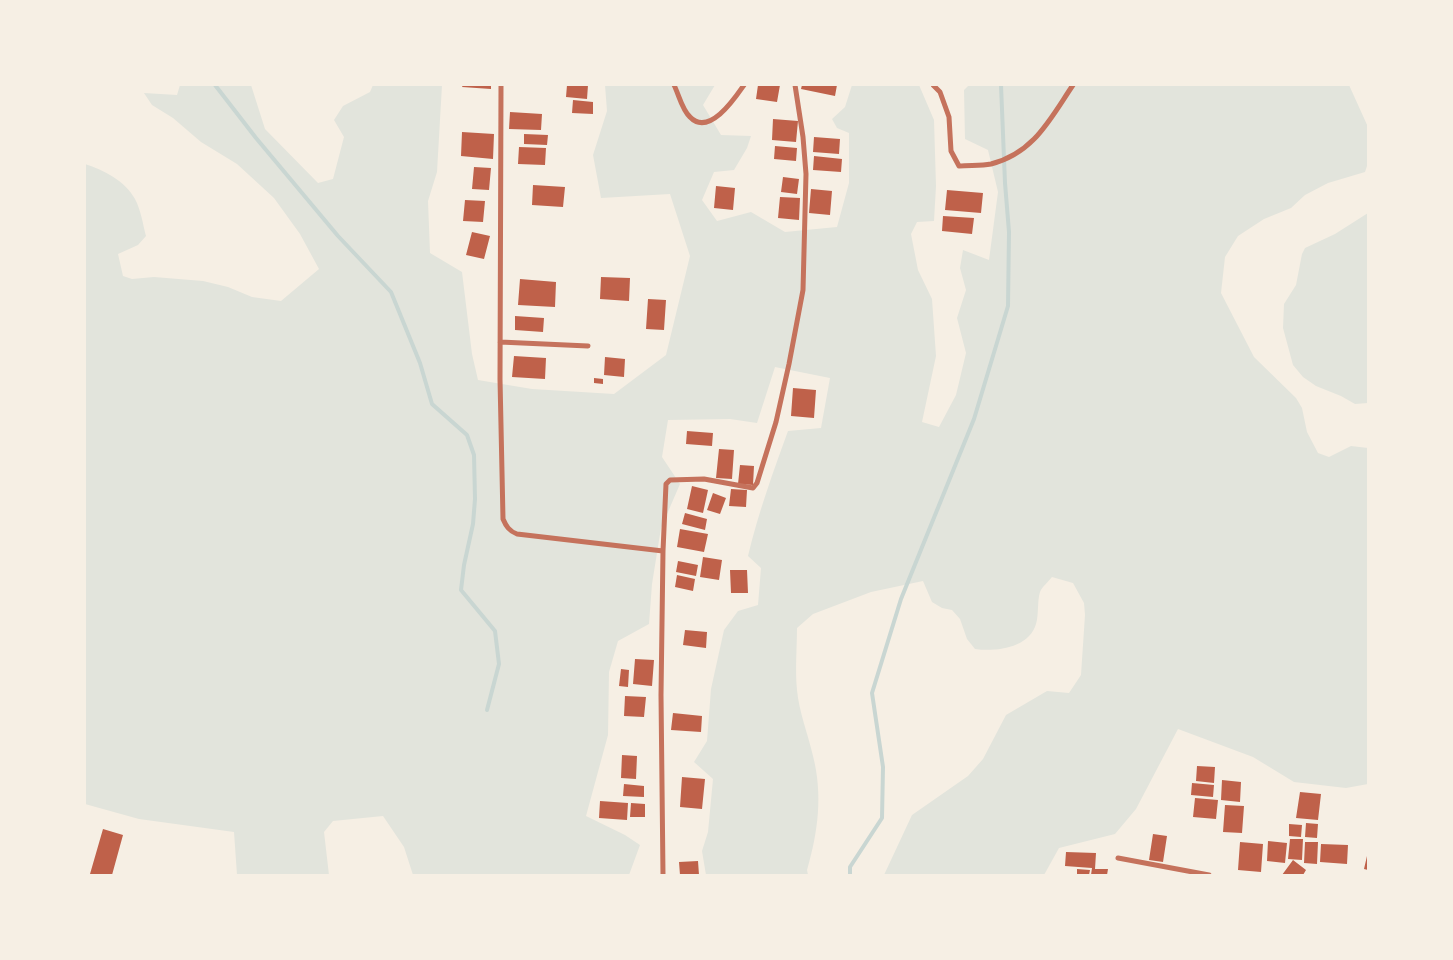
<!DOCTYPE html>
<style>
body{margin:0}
#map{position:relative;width:1453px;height:960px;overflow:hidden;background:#f6efe4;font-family:"Open Sans",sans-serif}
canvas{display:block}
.frame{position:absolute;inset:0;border:86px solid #f6efe4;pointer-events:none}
</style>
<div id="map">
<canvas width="1453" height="960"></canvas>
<div class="frame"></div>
</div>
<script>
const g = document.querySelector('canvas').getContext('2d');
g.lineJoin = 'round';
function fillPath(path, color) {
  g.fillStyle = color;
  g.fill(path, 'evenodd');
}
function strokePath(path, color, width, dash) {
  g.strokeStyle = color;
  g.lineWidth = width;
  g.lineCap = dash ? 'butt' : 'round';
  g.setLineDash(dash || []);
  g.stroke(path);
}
fillPath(new Path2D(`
 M 180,85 L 251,85 L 265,129 L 318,183 L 333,179 L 344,137 L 334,120 L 343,106 L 370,92 L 373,85 L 442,85 L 437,172 L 428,201 L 430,253 L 462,272 L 472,354 L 478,380 L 532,389 L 614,394 L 666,355 L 690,256 L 670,194 L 601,198 L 593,155 L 607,111 L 605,85 L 715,85 L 703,105 L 721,135 L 751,136 L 747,148 L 734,170 L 714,172 L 702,200 L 717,221 L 751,212 L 785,232 L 837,227 L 849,183 L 849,133 L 837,128 L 832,119 L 845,107 L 852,85 L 919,85 L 934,120 L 936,186 L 934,221 L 917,222 L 911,234 L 918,270 L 932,299 L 936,356 L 922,422 L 939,427 L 956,395 L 966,353 L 957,318 L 966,290 L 960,268 L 963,250 L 989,260 L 998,192 L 988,150 L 965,139 L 964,90 L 969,85 L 1349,85 L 1368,127 L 1368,163 L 1365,172 L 1328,183 L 1305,195 L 1291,208 L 1264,219 L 1238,236 L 1225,257 L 1221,293 L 1254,357 L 1296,398 L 1302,408 L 1307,432 L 1318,453 L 1329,457 L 1351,446 L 1368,448 L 1368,784 L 1346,788 L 1294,782 L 1253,757 L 1178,729 L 1136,809 L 1115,834 L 1059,848 L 1044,875 L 884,875 L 912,815 L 968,776 L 983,759 L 1006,715 L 1047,691 L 1069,693 L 1081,675 L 1085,615 L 1084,603 L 1073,583 L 1052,577 C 1049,581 1042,587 1040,592 C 1037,602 1039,614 1036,624 C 1029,648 996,652 975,649 L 967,639 L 960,619 L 952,610 L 942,608 L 932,602 L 923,581 L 871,592 L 813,614 L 797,628 C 797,648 795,669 797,690 C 799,712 808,734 813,756 C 823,795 818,832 807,870 L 808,875 L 706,875 L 702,851 L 708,832 L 713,779 L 694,762 L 707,741 L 711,689 L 724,630 L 738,611 L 758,605 L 761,568 L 748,556 C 758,514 773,472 788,431 L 821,428 L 830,378 L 775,367 L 757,423 L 730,419 L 668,420 L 662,457 L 680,484 L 661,528 L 652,584 L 649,624 L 618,641 L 609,672 L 608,735 L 586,816 L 625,835 L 640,845 L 629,875 L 413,875 L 404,847 L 383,816 L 333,821 L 324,832 L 329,875 L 237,875 L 234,832 L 139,819 L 85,804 L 85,164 C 104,170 125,181 135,199 C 141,210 143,225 146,236 L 138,245 L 118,254 L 123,276 L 132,279 L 154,277 L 203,281 L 228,287 L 252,297 L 281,301 L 319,269 L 300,234 L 274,198 L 237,164 L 201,142 L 173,118 L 152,105 L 144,93 L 177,95 Z
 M 1368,213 L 1368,403 L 1355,404 L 1341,396 L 1316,386 L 1303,377 L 1293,365 L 1283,328 L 1284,304 L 1296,285 L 1302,254 L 1305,248 L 1335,234 Z`), '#e2e4dc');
strokePath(new Path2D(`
 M 215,85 L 256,138 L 338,236 L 391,292 L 420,363 L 432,404 L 467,435 L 474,455 L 475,499 L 473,524 L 464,565 L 461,590 L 495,631 L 499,664 L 487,710
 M 850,875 L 850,867 L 882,818 L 883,767 L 872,693 L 901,599 L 974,419 L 1008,306 L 1009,232 L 1005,183 L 1001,85`), '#c9d6d2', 4);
fillPath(new Path2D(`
 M 463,85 L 491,85 L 491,89 L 462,87 Z
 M 567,85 L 588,85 L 587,99 L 566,97 Z
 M 758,85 L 780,85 L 777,102 L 756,99 Z
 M 802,85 L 837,85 L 835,96 L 801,89 Z
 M 573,100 L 593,102 L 593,114 L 572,113 Z
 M 510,112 L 542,114 L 541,130 L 509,129 Z
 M 773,119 L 798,121 L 796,142 L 772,140 Z
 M 462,132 L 494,134 L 493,159 L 461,156 Z
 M 524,134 L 548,135 L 547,145 L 524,144 Z
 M 814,137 L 840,139 L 839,154 L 813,152 Z
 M 775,146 L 797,148 L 796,161 L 774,159 Z
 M 519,147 L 546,148 L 545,165 L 518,164 Z
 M 814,156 L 842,159 L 841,172 L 813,170 Z
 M 474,167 L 491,168 L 489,190 L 472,189 Z
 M 783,177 L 799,179 L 797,194 L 781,192 Z
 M 533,185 L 565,187 L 563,207 L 532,205 Z
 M 716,186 L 735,188 L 733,210 L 714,208 Z
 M 811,189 L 832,191 L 830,215 L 809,213 Z
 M 947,190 L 983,193 L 981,213 L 945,210 Z
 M 780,197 L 800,198 L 799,220 L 778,218 Z
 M 465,200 L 485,201 L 483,222 L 463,221 Z
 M 943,216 L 974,218 L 972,234 L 942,231 Z
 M 472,232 L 490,236 L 484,259 L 466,255 Z
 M 601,277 L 630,278 L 629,301 L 600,299 Z
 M 520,279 L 556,282 L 555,307 L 518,305 Z
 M 648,299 L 666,300 L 664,330 L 646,329 Z
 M 515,316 L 544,318 L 543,332 L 515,330 Z
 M 514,356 L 546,358 L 545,379 L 512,377 Z
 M 605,357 L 625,359 L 624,377 L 604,375 Z
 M 594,378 L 603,379 L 603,384 L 594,383 Z
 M 793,388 L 816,390 L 814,418 L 791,416 Z
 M 687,431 L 713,433 L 712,446 L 686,444 Z
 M 719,449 L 734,450 L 732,479 L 716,478 Z
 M 740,465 L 754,466 L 753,485 L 738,484 Z
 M 692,486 L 708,490 L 703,513 L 687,509 Z
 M 731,489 L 747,490 L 746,507 L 729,506 Z
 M 713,493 L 726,498 L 720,514 L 707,510 Z
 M 685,513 L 707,519 L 705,530 L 682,524 Z
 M 680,529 L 708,534 L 704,552 L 677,547 Z
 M 703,557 L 722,560 L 719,580 L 700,577 Z
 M 678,561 L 698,565 L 696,576 L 676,572 Z
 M 730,570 L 747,570 L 748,593 L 731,593 Z
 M 677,575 L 695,579 L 693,591 L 675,587 Z
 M 685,630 L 707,632 L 706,648 L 683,645 Z
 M 635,659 L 654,660 L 652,686 L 633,684 Z
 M 621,669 L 629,670 L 628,687 L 619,686 Z
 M 625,696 L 646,697 L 644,717 L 624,716 Z
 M 673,713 L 702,716 L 701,732 L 671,730 Z
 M 622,755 L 637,756 L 636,779 L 621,778 Z
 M 1197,766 L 1215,767 L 1214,783 L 1196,781 Z
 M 682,777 L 705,779 L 702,809 L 680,807 Z
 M 1222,780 L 1241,782 L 1240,802 L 1221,800 Z
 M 1192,783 L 1214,785 L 1213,797 L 1191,795 Z
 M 624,784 L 644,786 L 644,797 L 623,796 Z
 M 1300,792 L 1321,794 L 1318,820 L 1296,818 Z
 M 1195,798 L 1218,800 L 1216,819 L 1193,817 Z
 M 600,801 L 628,803 L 627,820 L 599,818 Z
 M 631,803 L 645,804 L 645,817 L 630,817 Z
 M 1225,805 L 1244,806 L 1242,833 L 1223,832 Z
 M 1306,823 L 1318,824 L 1317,838 L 1305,837 Z
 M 1289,824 L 1302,825 L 1301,837 L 1289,836 Z
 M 103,829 L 123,835 L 112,875 L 92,875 L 90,874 Z
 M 1153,834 L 1167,836 L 1163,862 L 1149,860 Z
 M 1290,839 L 1303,839 L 1302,860 L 1288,859 Z
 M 1268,841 L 1287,843 L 1285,863 L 1267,861 Z
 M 1240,842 L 1263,844 L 1261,872 L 1238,870 Z
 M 1305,842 L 1318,842 L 1317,864 L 1304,863 Z
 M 1321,844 L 1348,845 L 1347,864 L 1320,862 Z
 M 1066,852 L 1096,853 L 1095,869 L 1108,869 L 1107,875 L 1091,875 L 1092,868 L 1065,866 Z
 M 1367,856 L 1368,856 L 1368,870 L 1364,869 Z
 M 1293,860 L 1306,870 L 1303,875 L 1282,875 Z
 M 698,861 L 699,875 L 680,875 L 679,862 Z
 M 1077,869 L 1090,870 L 1089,875 L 1077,875 Z`), '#bf614a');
strokePath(new Path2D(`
 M 501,85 L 500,379 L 503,519 C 506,526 509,531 517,534 L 663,551 L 661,695 L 663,875
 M 674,85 C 679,95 682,110 690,117 C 709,137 735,98 744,85
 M 933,85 L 940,92 L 949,117 L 951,151 L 959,166 C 970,165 981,166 991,164 C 1034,153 1050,119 1073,85
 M 500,342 L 588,346
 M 663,551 L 666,484 L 670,480 L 704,479 L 753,488 L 757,483 L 776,422 L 789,364 L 803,290 L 806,174 L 803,137 L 795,85
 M 1118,858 L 1209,875`), '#c5725c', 5);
</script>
